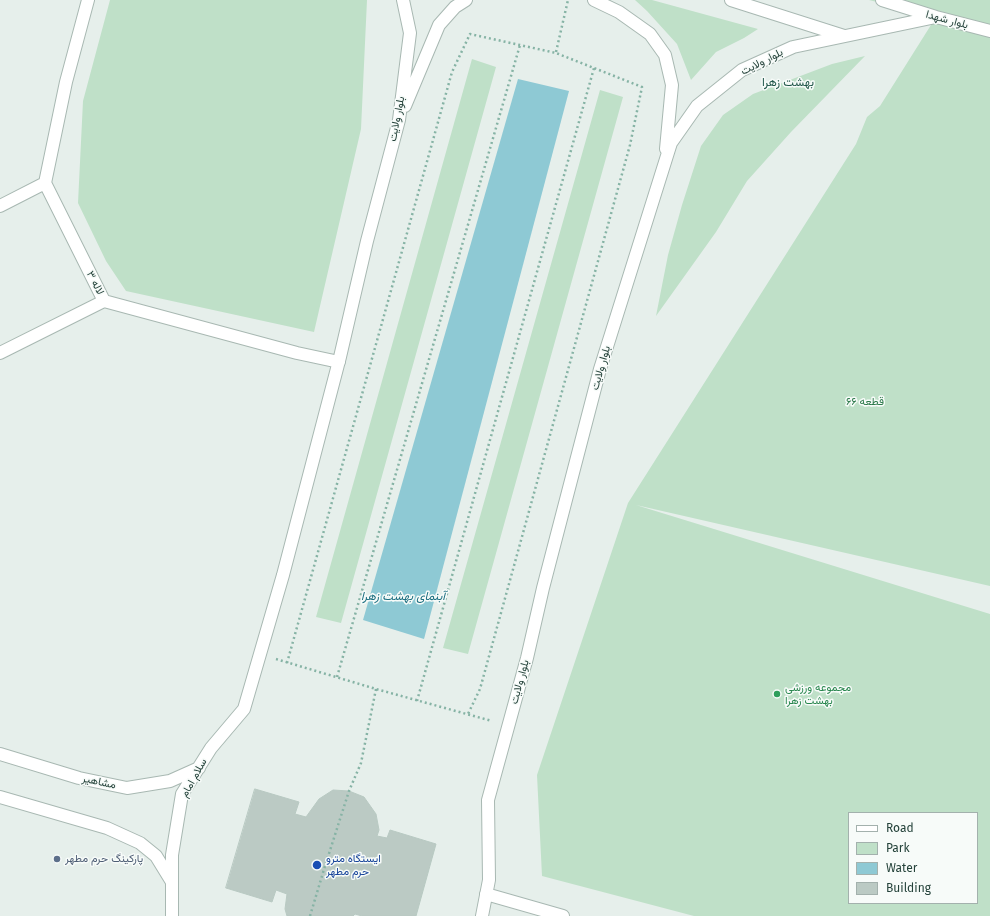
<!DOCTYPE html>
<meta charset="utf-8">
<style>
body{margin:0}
#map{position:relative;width:990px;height:916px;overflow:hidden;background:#e6efeb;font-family:"Fira Sans",sans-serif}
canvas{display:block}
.legend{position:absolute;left:848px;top:812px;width:130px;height:92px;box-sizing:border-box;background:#f7fbf9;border:1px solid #a3b1ad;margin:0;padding:5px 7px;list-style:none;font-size:12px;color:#24423a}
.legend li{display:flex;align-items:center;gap:8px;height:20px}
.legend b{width:20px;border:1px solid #a3b1ad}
</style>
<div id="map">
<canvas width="990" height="916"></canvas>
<ul class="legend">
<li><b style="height:5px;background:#fff"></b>Road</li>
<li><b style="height:11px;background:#bfe0c8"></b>Park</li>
<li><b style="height:11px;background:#8ec9d4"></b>Water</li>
<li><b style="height:11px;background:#bbcac4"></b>Building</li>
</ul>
</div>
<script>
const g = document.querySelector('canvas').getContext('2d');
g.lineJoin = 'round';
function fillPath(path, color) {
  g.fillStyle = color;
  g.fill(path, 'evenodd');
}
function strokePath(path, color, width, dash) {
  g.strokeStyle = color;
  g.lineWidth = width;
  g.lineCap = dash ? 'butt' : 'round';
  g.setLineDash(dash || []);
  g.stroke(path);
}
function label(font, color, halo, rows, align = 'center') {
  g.font = font + ' "Fira Sans",Vazirmatn,sans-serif';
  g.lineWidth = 3;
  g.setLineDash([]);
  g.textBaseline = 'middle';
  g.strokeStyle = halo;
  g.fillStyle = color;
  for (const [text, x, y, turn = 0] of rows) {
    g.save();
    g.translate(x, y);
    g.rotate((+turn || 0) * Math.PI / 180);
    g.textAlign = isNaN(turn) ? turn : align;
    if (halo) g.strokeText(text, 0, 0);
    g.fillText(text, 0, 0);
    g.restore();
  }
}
fillPath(new Path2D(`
 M 110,0 L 367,0 L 361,129 L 314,332 L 126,291 L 106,261 L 78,203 L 83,101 Z
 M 635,0 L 652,0 L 758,29 L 744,38 L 716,52 L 691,80 L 677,44 L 647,11 Z
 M 869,0 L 990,0 L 990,586 L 636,505 L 990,614 L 990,916 L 694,916 L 542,876 L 537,775 L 628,503 L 856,144 L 867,117 L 880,106 L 936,17 ZM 849,813 L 977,813 L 977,903 L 849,903 Z
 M 865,56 L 791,132 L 747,181 L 716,232 L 656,316 L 668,255 L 682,205 L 701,146 L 723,115 L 753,94 L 832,64 Z
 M 472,59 L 496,67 L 341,623 L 316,617 Z
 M 600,90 L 623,97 L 468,654 L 443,648 Z`), '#bfe0c8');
fillPath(new Path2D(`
 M 518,79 L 569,91 L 424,639 L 363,620 Z`), '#8ec9d4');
const building = new Path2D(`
 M 255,789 L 299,802 L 295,814 L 306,817 L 319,799 L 333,790 L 349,791 L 364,797 L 376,814 L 379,830 L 377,836 L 387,838 L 390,830 L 436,844 L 416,916 L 362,916 L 355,914 L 353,916 L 287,916 L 285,909 L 287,894 L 276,890 L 272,902 L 226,888 Z`);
fillPath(building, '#bbcac4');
strokePath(building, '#b8c9c2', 1);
const minor = new Path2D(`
 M 594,0 L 619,12 L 650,34 L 665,55 L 672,85 L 666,149
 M 731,0 L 844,36
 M 882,0 L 936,17 L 990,31
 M 405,106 L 439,25 L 455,7 L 466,0
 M 0,206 L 45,183
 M 104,301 L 297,353 L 339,362
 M 0,353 L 104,301 L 45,183 L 66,82 L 88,0
 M 0,754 L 79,778 L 127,788 L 170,781 L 199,768
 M 0,797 L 107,828 L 140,843 L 156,856 L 172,882
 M 486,894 L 563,916
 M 172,916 L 172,855 L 182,794 L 211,748 L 244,709 L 283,575 L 340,357 L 367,241 L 399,120 L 410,33 L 403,0
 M 482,916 L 489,880 L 488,800 L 527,658 L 543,588 L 600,369 L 671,143 L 697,106 L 742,70 L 793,47 L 936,17`);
strokePath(minor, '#a8b8b2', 14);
strokePath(new Path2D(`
 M 556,52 L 568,0
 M 276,659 L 376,689 L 492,721
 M 287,663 L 452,72 L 470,34 L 556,53 L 642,87 L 630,145 L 480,689 L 468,714
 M 337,677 L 520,45
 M 417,701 L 594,68
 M 310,916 L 325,866 L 349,791 L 361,763 L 376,689`), '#86b3a5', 2.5, [2, 3]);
strokePath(minor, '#fff', 12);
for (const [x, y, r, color] of [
 [777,694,4,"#2e9e5b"],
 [57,859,4,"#5c6f8a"],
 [317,865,5,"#1a4fb4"]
]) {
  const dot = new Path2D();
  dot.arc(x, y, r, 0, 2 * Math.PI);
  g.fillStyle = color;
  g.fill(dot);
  strokePath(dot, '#f7fbf9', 1.5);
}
label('11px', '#24423a', '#f7fbf9', [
 ["بلوار شهدا",947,20,15],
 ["بلوار ولایت",762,62,-27],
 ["بلوار ولایت",397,119,-79],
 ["لاله ۳",95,283,63],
 ["بلوار ولایت",601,368,-74],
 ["بلوار ولایت",520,682,-75],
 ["سلام امام",194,778,-61],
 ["مشاهیر",99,782,12]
]);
label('11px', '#2d7a4b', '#f7fbf9', [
 ["قطعه ۶۶",865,402]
]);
label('11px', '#27864d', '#f7fbf9', [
 ["مجموعه ورزشی",785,688],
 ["بهشت زهرا",785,701]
], 'left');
label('11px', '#4e5e75', '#f7fbf9', [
 ["پارکینگ حرم مطهر",65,859]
], 'left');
label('11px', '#164399', '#f7fbf9', [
 ["ایستگاه مترو",326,859],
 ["حرم مطهر",326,872]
], 'left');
label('12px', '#1f5548', '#f7fbf9', [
 ["بهشت زهرا",788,83]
]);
label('italic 12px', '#1c6f80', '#f7fbf9', [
 ["آبنمای بهشت زهرا",403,597]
]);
</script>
